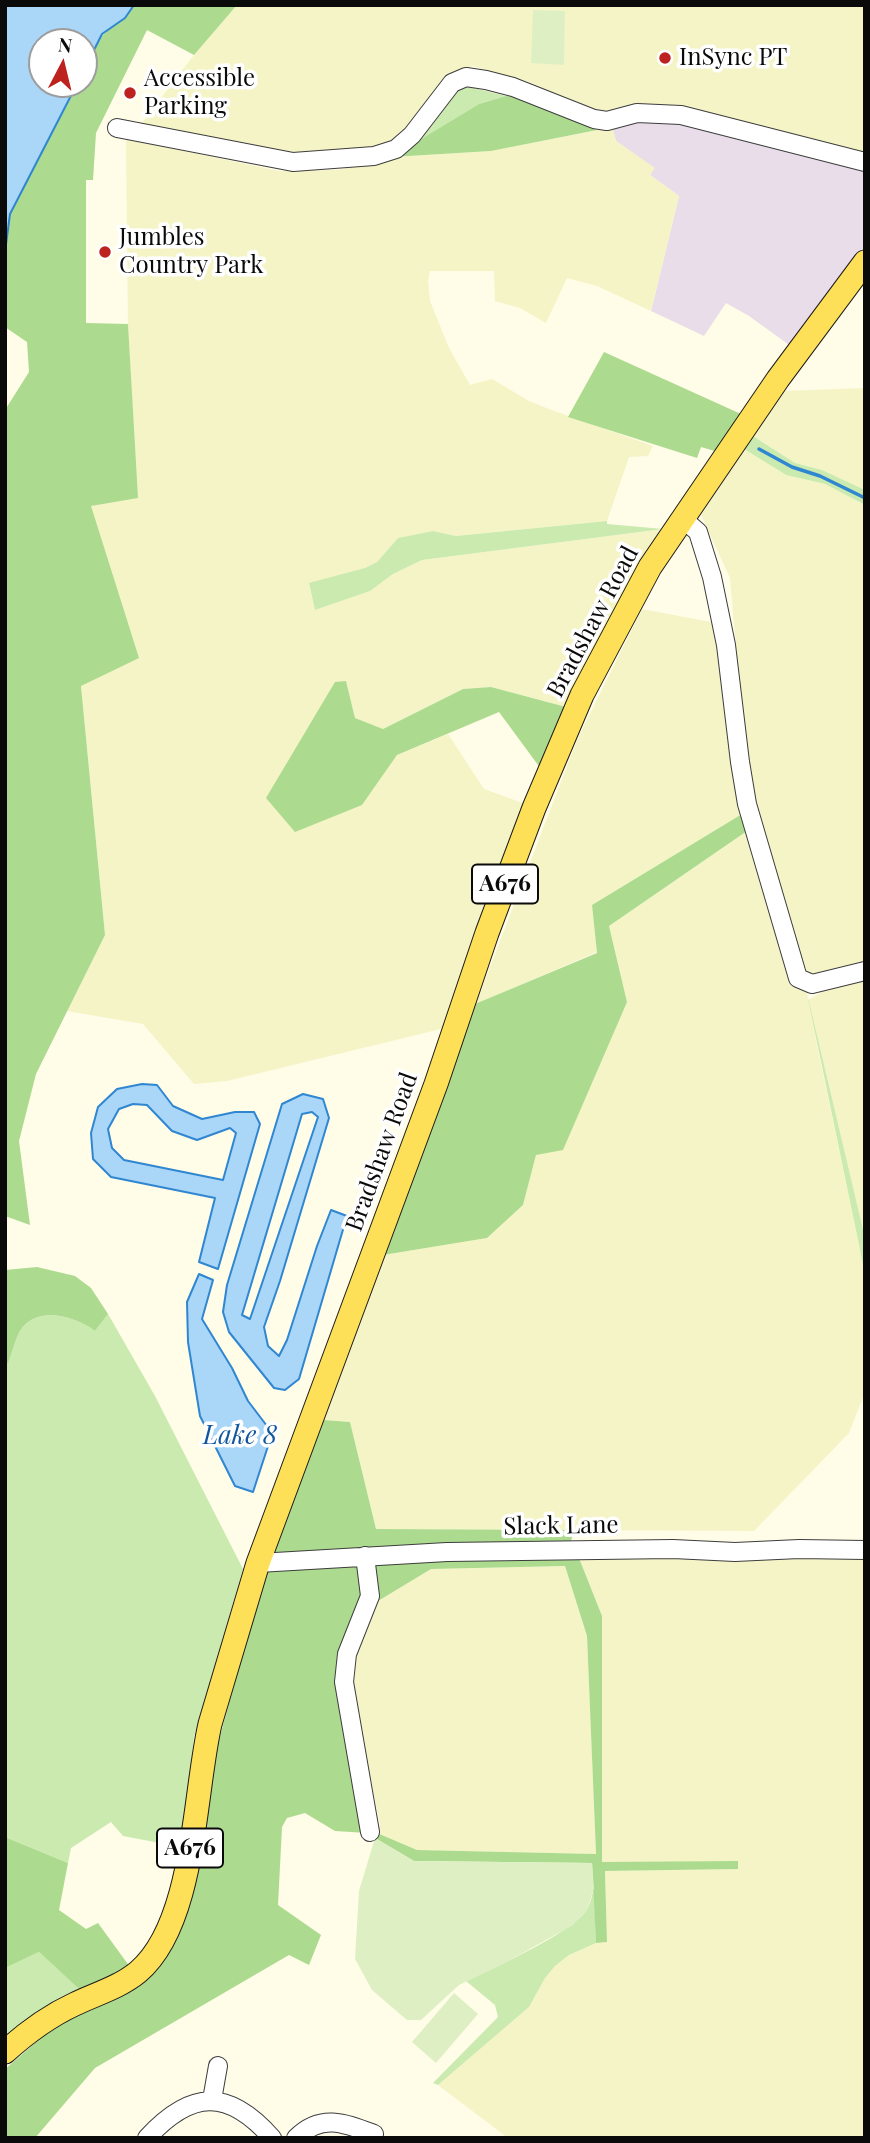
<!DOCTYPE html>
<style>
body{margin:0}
#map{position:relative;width:870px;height:2143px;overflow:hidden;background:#fffce7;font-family:"Playfair Display",serif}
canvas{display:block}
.frame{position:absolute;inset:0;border:7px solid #0a0a0a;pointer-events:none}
.north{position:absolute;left:28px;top:28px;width:70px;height:70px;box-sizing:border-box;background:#fff;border:2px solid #9d9d9d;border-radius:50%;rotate:7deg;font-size:19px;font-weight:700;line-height:28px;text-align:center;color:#0a0a0a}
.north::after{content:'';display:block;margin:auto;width:24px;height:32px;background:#bd221f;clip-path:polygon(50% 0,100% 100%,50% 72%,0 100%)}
</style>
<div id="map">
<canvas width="870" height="2143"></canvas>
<div class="frame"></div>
<div class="north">N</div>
</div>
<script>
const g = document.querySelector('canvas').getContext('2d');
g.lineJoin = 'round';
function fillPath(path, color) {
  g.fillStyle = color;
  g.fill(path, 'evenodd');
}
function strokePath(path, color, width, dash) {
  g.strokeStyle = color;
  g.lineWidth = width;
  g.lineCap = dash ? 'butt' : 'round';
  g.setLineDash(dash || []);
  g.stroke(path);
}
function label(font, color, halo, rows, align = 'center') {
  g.font = font + ' "Playfair Display",serif';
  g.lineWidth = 7;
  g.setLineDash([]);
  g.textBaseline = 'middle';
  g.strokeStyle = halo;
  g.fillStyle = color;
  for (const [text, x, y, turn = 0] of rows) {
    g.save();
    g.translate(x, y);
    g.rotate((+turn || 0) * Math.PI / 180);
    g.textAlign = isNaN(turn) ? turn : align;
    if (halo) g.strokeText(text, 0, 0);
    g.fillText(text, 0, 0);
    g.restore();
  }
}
fillPath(new Path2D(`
 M 637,119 L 661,119 L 865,168 L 865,247 L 792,347 L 749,316 L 726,303 L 704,336 L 651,311 L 679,196 L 650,175 L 654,168 L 616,141 L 612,127 Z`), '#e9ddea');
fillPath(new Path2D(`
 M 237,5 L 865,5 L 865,156 L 763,129 L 617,113 L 596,113 L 567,103 L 553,93 L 528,82 L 473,66 L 449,76 L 441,81 L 402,135 L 382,147 L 301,156 L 139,127 L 194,55 Z
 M 612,127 L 616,141 L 655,168 L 650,175 L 679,196 L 651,311 L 597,286 L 567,278 L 546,323 L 520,308 L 495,301 L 494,271 L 430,271 L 428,281 L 430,301 L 449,348 L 470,385 L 492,379 L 529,401 L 549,409 L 653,446 L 648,456 L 629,457 L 607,521 L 456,536 L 433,531 L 398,538 L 377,562 L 365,568 L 309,584 L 315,610 L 370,591 L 393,574 L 422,560 L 663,529 L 566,707 L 491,687 L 463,689 L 383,729 L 355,718 L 346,682 L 362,805 L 397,755 L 448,734 L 484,789 L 528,805 L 445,1028 L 227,1081 L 194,1084 L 143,1024 L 67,1011 L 105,935 L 81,685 L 91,505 L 137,498 L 128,324 L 126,139 L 279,171 L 338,170 L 392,157 L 491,151 Z
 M 865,388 L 865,490 L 822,470 L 795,463 L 753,436 L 785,391 Z
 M 744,449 L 786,475 L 825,484 L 865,505 L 865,965 L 814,978 L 801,973 L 753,800 L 745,752 L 730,578 L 701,515 Z
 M 642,609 L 716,623 L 724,709 L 742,814 L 592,905 L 597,952 L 476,1004 L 577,740 Z
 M 747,831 L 806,989 L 808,1000 L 841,982 L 865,975 L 865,1238 L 813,1026 L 865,1274 L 865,1392 L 849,1433 L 754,1531 L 376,1529 L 350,1422 L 324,1420 L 383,1255 L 487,1238 L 523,1205 L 536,1155 L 627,1002 L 609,926 Z
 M 577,1553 L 865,1554 L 865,2138 L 508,2138 L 438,2085 L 529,2007 L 545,1978 L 555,1966 L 569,1955 L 596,1943 L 607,1942 L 605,1871 L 738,1869 L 737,1861 L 602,1863 L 602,1616 Z
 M 565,1566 L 587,1636 L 596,1854 L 417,1850 L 377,1833 L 380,1825 L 352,1685 L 353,1662 L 377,1602 L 431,1569 Z`), '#f5f4c7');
fillPath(new Path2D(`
 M 462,85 L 506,96 L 479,104 L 402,152 L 450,93 Z
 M 753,436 L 795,463 L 822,470 L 865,490 L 865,505 L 825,484 L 786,475 L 744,449 Z
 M 607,521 L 607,524 L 663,529 L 422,560 L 393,574 L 370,591 L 315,610 L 309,583 L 365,568 L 377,562 L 398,538 L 433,531 L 456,536 Z
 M 806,989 L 865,1238 L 865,1274 Z
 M 108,1314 L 155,1396 L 243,1569 L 194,1737 L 181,1847 L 123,1836 L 111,1822 L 71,1848 L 68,1863 L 5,1837 L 5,1362 L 8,1362 C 12,1353 15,1340 20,1331 C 36,1305 75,1316 95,1331 Z
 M 594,1888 L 596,1943 L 569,1955 L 555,1966 L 545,1978 L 529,2007 L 438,2085 L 433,2083 L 498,2017 L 495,2005 L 466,1981 C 492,1969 576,1931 587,1909 C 591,1903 592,1894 594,1888 Z
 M 39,1952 L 80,1990 C 52,2003 28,2016 5,2037 L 5,1968 Z`), '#caeab0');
fillPath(new Path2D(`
 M 134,5 L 237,5 L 194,55 L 147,30 L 96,133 L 93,180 L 86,180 L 86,323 L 128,324 L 138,498 L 91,506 L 139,658 L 81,686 L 105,935 L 36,1074 L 19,1141 L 30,1225 L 5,1216 L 5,410 L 29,372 L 27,342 L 5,327 L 5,252 L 10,214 L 77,84 L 84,84 C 84,69 94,43 105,33 C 116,22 125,18 134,5 Z
 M 506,96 L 523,97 L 597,130 L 491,151 L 392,157 L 479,104 Z
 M 604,352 L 741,414 L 718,452 L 701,447 L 697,458 L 568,417 Z
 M 346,681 L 355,718 L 383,729 L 463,689 L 491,687 L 566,707 L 541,769 L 499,712 L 397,755 L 362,805 L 295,832 L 266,798 L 335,682 Z
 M 742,814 L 747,831 L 609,926 L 627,1002 L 563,1150 L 536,1155 L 523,1205 L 487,1238 L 383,1255 L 475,1004 L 597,953 L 592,905 Z
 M 37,1267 L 75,1276 L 91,1288 L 108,1314 L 95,1331 C 75,1316 36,1305 20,1331 C 15,1340 12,1353 8,1363 L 5,1362 L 5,1270 Z
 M 324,1420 L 350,1422 L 376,1529 L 574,1530 L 568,1553 L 577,1553 L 602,1616 L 602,1862 L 738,1861 L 738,1869 L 605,1871 L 607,1942 L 596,1943 L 592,1863 L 414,1861 L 375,1838 L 377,1833 L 417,1850 L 596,1854 L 587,1636 L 565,1566 L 431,1569 L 360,1612 L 343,1652 L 367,1833 L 335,1831 L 305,1813 L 287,1818 L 282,1827 L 278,1905 L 321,1935 L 309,1965 L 289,1955 L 95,2068 L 35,2138 L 5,2138 L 5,2069 L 56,2025 L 143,1979 L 217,1747 L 270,1555 Z
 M 5,1837 L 68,1863 L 59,1910 L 86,1929 L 98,1923 L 130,1967 L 80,1990 L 39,1952 L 5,1968 Z`), '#acdb8f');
fillPath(new Path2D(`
 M 533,10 L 565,11 L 564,65 L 531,63 Z
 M 375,1838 L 414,1861 L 592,1863 L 594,1888 L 587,1910 L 573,1925 L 501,1965 L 459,1985 L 421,2020 L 407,2020 L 372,1990 L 355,1959 L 359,1891 Z
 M 454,1993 L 478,2014 L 436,2063 L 412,2042 Z`), '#def0c3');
const water = new Path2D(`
 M 5,5 L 134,5 L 125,18 L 102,34 L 84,70 L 84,42 L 42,42 L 42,84 L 77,84 L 10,214 L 5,252 Z
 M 142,1084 L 157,1085 L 173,1106 L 202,1119 L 235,1112 L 254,1112 L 260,1124 L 218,1269 L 199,1262 L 215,1198 L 111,1177 L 93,1159 L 91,1133 L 98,1107 L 117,1089 ZM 133,1104 L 147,1105 L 172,1131 L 197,1140 L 230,1128 L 236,1133 L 223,1180 L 124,1160 L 112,1148 L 108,1129 L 119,1109 Z
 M 303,1094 L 323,1099 L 329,1118 L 280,1281 L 264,1327 L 268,1346 L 279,1356 L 287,1340 L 317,1246 L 331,1210 L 347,1216 L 299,1379 L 285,1390 L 274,1388 L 229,1332 L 223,1312 L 227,1285 L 282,1104 ZM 312,1112 L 318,1117 L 250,1319 L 242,1315 L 302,1114 Z
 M 199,1274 L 213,1280 L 202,1319 L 232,1368 L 248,1401 L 267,1426 L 270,1440 L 253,1492 L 235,1486 L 200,1416 L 188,1342 L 187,1302 Z`);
fillPath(water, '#aad6f8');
strokePath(water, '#2f86d1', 2);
strokePath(new Path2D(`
 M 759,449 L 792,467 L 820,476 L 865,498`), '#2f86d1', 3.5);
const minor = new Path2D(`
 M 117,128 L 293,162 L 374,156 L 396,149 L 412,135 L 452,83 L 466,77 L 486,80 L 513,87 L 594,119 L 607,121 L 637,113 L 681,115 L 865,162
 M 682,518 L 698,532 L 712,577 L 726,645 L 740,762 L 747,804 L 798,978 L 812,984 L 865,971
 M 365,1556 L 370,1596 L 347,1654 L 344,1682 L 370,1832
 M 258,1563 L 447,1552 L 673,1549 L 735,1552 L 799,1549 L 865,1550
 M 212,2100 L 218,2066
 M 147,2138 C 191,2090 228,2088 272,2138
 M 296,2138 C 321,2113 345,2123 374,2134`);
const major = new Path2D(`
 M 5,2052 C 26,2033 49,2016 75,2004 C 96,1994 120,1987 138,1972 C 195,1924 194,1793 210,1724 L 258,1563 L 436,1084 L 487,933 L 534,808 L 582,695 L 650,567 L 778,379 L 865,262`);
strokePath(minor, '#3d3d3d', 20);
strokePath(major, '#1b1b1b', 25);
strokePath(minor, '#fff', 18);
strokePath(major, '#fee058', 23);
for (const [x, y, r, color] of [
 [665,58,7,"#bd221f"],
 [130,93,7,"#bd221f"],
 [105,252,7,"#bd221f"]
]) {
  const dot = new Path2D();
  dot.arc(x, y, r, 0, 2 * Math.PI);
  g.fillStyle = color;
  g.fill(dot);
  strokePath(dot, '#fff', 2.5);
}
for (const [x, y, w] of [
 [505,884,66],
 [190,1848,66]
]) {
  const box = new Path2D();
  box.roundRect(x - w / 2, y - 19.5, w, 39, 5);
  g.fillStyle = '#fff';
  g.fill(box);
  strokePath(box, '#0a0a0a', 2);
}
label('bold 23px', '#0a0a0a', null, [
 ["A676",505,884],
 ["A676",190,1848]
]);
label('24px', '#0a0a0a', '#fff', [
 ["InSync PT",679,58],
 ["Accessible",144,79],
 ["Parking",144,107],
 ["Jumbles",119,238],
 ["Country Park",119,266]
], 'left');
label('24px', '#0a0a0a', '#fff', [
 ["Bradshaw Road",593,622,-62],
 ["Bradshaw Road",382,1152,-70],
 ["Slack Lane",561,1526,-1]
]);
label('italic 26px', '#11579e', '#fff', [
 ["Lake 8",240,1436]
]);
</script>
